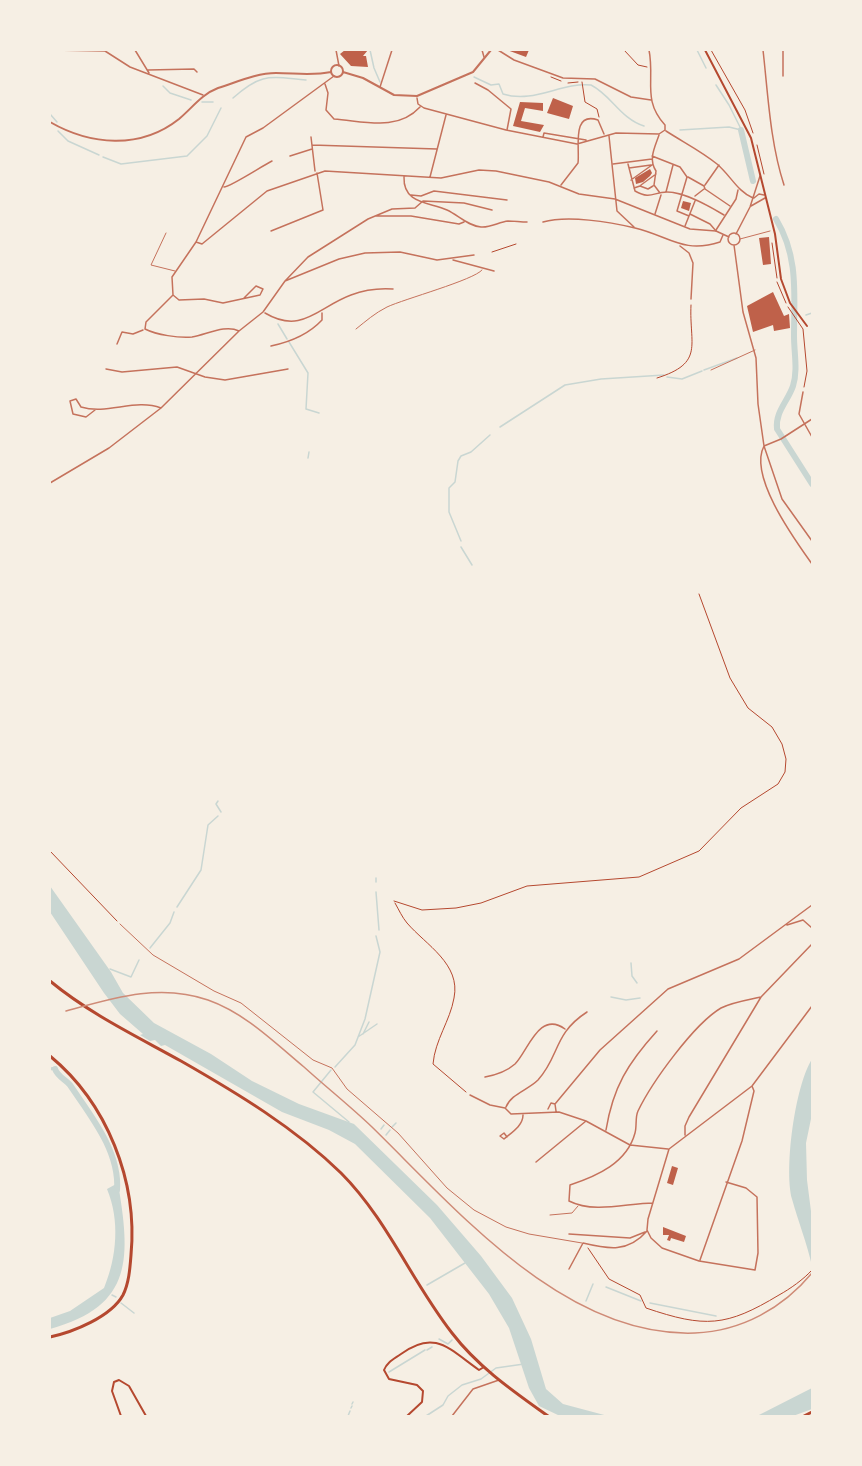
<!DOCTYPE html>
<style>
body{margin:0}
#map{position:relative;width:862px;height:1466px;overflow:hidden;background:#f6efe4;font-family:"Nunito Sans",sans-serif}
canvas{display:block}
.frame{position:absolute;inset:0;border:51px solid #f6efe4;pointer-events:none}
</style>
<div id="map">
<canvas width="862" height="1466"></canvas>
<div class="frame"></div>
</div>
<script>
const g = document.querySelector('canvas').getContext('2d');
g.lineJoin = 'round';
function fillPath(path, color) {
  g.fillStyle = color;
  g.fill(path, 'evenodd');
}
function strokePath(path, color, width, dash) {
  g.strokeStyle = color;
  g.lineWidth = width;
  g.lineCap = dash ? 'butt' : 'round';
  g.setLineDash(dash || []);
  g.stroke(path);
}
fillPath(new Path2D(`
 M 50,886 L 111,972 L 123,993 L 154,1023 L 211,1054 L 252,1081 L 299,1104 L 354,1124 L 437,1205 L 481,1256 L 512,1298 L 531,1339 L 546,1389 L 563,1404 L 608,1416 L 560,1416 L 539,1406 L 529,1388 L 509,1328 L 489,1294 L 430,1218 L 355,1144 L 329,1130 L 282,1112 L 165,1045 L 161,1046 L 155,1040 L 150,1041 L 140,1035 L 143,1034 L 120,1014 L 104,993 L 50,912 Z
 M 812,1059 L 812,1114 L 806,1143 L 807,1180 L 812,1219 L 812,1266 C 807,1243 798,1221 792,1199 C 784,1168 795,1086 812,1059 Z
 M 118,1183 C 130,1256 135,1306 50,1329 L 50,1318 L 70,1311 L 104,1288 C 117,1257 120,1220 107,1189 Z
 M 812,1388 L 812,1409 L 793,1416 L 757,1416 Z`), '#c9d6d2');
strokePath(new Path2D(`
 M 370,50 L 374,68 L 380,82
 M 697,50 L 706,68
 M 474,77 L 491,85 L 499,84 L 503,94 C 534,104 561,82 591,85 C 611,95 621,119 644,126
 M 716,85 L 729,105 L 741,129
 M 163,86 L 170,93 L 191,100
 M 233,98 C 262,72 270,77 306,80
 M 202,102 L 213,102
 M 50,114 L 57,122
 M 680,130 L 729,127 L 741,130
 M 58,131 L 68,141 L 99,155
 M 103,157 L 121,164 L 187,156 L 207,136 L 221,108
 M 806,315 L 812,313
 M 278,324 L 287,339
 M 289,342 L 308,373 L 306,409 L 319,413
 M 704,370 L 737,358
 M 667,377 L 682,379 L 702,371
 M 500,427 L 565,385 L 601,379 L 664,375
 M 308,458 L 309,452
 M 461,541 L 449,512 L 449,488 L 455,482 L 458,461 L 461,456 L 471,452 L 490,435
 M 461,547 L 472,565
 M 218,801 L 216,804 L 221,812
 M 376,882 L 376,878
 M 376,892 L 379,930
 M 177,907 L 201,870 L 208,825 L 218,816
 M 150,948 L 170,923 L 174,912
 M 631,963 L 632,976 L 637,983
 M 110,969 L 131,977 L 139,960
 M 611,997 L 626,1000 L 640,998
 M 363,1034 L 369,1022
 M 358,1037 L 377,1024
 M 335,1067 L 355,1045 L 365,1019 L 380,952 L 376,936
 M 331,1070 L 313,1092 L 349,1122
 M 392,1127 L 396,1123
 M 381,1129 L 384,1125
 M 386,1135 L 390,1130
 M 427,1285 L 465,1263
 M 606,1287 L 641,1301
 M 112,1295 L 116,1297
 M 586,1301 L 593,1284
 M 121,1303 L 134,1313
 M 650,1303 L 716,1316
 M 439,1339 L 448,1344 L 452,1340
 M 427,1350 L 432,1347
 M 389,1372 L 425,1350
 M 352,1404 L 353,1402
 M 351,1408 L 352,1406
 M 348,1416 L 350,1411
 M 426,1416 L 443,1405 L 448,1396 L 462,1385 L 481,1379 L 496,1368 L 524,1364`), '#c9d6d2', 1.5);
strokePath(new Path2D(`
 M 50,1069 L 56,1068`), '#c9d6d2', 3);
strokePath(new Path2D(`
 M 741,130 L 753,181
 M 776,219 C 799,257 794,295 794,336 C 794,353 798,370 793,386 C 788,401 775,412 777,429 L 812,484
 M 55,1069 C 58,1077 65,1079 70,1085 C 90,1115 120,1151 117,1190`), '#c9d6d2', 6);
fillPath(new Path2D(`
 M 345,50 L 368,50 L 363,56 L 366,56 L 368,67 L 351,66 L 340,54 Z
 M 507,50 L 529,50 L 526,57 Z
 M 553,98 L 573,106 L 569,119 L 547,113 Z
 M 520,102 L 543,103 L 543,111 L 525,108 L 521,121 L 544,125 L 540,132 L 513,126 Z
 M 650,169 L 652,173 L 650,176 L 643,182 L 636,184 L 635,178 Z
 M 683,201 L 691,203 L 689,211 L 681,208 Z
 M 769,237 L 771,264 L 763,265 L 759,238 Z
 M 773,292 L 784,316 L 789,314 L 790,328 L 774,331 L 773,325 L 753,332 L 747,306 Z
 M 672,1166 L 678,1168 L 673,1185 L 667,1183 Z
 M 663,1227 L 686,1236 L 684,1242 L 671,1238 L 670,1241 L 667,1240 L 669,1235 L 663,1235 Z`), '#bf614a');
strokePath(new Path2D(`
 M 624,50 L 638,65 L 647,67
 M 711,50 L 745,110 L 753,133
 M 551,77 L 561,81
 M 582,82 L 585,102 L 597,109 L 599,117
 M 568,83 L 578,82
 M 757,145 L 764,174
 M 772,243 L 777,278
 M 492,252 L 516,244
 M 777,282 L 786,303
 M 788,307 L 803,329 L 807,371 L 804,387
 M 657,378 C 705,363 689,345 691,305
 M 50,851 L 117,921
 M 394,901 L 422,910 L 456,908 L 481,903 L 527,886 L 639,877 L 699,851 L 741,808 L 778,784 L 785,772 L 786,759 L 782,744 L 772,727 L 748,708 L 730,678 L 699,594
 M 395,903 C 399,910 402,917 407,923 C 426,945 461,964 454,998 C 450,1021 435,1040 433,1064 L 466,1092
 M 588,1248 L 609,1279 L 640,1295 L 646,1308 C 705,1328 726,1327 779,1295 C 790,1289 804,1279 812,1270`), '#b5482f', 1);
strokePath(new Path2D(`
 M 166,233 L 151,265 L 175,271
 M 740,239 L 770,231
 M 356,329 C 366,321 375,313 387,307 C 404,299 474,280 482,270
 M 711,370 L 755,350
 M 120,924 L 153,955 L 214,991 L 241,1003 L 313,1060 L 332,1068 L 347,1089 L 398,1133 L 447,1188 L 474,1210 L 506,1227 L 529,1234 L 582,1243
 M 550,1215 L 572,1213 L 578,1206`), '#c5725c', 1);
strokePath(new Path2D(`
 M 652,156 L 680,167 L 687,177 L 677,211 L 689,216 L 695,201
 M 613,164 L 652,159
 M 628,164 L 635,191 C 651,200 653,192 667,192 C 685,192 709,206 724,215
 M 629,168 L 651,165
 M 688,177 L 704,186 L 705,189 L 730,206
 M 631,180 L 652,165
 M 641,185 L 656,174
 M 654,185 L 656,171 C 648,159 655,147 659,135
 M 654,185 L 660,193
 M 705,185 L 719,165
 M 634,188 L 640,186 L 648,189 L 653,186
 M 666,192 L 673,165
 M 695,196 L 704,189
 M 655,214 L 661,195
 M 690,214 L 710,224 L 716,231
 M 685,226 L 689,216`), '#c5725c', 1.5);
strokePath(new Path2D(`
 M 50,50 L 105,51 L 130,67 L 203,95
 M 135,50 L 149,73
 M 336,50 L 339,66
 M 482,50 L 484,57
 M 498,50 L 514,60 L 563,78 L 595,79 L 631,97 L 651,100
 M 649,50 C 655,80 642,100 665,125 L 665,130
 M 763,50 C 768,94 770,142 784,185
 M 148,70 L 194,69 L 197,72
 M 783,76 L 783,50
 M 475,83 L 488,90 L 511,109 L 507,130
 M 325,84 L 328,93 L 326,110 L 334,119 C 364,121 397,132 420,107
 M 380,87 L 392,50
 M 417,98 L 418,104 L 424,108 L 506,130 L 577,144 L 616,133 L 659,134 L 665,130
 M 666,131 C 683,142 701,151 717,164 C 731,176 737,191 753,198
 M 609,136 L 617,211 L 634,227
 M 311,137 L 315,171
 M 543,137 L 544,133 L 586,140
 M 312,145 L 437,149
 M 290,156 L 312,149
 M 404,177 C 403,204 429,202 447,210 C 458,215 468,226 481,227 C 490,228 499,222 508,221 C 514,221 521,222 527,222
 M 430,177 L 446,115
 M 561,185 L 578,163 C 580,148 571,111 598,120 L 604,134
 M 224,187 C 230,187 262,166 272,161
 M 411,195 L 421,196 L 434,191 L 507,200
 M 754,198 L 759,194 L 764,195
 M 751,206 L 765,198
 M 375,216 L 411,216 L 459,224 L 464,222
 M 543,222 C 568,215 610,222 635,228 C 669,236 683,254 720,242 L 723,235
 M 716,230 L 736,199 L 738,190
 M 271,231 L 323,210 L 317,173
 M728 239a6 6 0 1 1 12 0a6 6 0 1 1-12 0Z
 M 736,234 L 750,207 L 760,176
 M 196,242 L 202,244 L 267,191 L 325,171 L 441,178 L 479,170 L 496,171 L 549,182 L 579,194 L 615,199 L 690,229 L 716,231 L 729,237
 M 734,245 L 743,312 L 756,358 L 758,404 L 764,446 L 782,499 L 812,541
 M 680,246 L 689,253 L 693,263 L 691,299
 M 453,260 L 494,271
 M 285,281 L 339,259 L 365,253 L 400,252 L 437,260 L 474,255
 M 173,295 L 146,322 L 145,329 C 157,335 178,338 192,337 C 206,335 225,324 239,331
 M 244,298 L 256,286 L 263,289 L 260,295 L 223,303 L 204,299 L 179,300 L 173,295 L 172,277 L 196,242 L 246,137 L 263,128 L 334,76
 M 265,313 C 302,335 318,307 351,295 C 364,290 379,288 393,289
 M 117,344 L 122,332 L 133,334 L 143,330
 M 271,346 C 290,342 309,334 322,320 L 322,313
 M 106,369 L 122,372 L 177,367 L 205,377 L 225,380 L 288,369
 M 803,392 L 799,414 L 812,437
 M 95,410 L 86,417 L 73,414 L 70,401 L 76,399 L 81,407 C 108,415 135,398 161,408
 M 812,419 L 781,439 L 764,446 C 748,476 795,540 812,564
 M 50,483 L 109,448 L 161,408 L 239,331 L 263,312 L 285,281 L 308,257 L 368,219 L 392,209 L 415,208 L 423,201 L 464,203 L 492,210
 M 787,925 L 803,920 L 812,928
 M 485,1077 C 496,1075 506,1072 515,1064 C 528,1051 539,1010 565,1029
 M 470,1095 L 490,1105 L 505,1108 L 511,1114 L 559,1112 L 586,1121 L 630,1145 L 668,1149
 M 555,1104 L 600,1050 L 668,989 L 739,959 L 812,905
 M 506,1107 C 511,1094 528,1090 538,1080 C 560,1056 553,1034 587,1012
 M 548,1109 L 551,1103 L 555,1104 L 556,1111
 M 606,1130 C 613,1087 628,1063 657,1031
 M 685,1135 L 685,1126 L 689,1117 L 761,997 L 812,944
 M 507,1137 L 504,1133 L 500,1136 L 504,1139 C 511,1133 523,1126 523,1115
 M 536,1162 L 586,1121
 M 726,1182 L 746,1188 L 757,1197 L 758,1253 L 755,1270 L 699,1261 L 662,1248 L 651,1238 L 647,1230 L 648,1219 L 669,1149 L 752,1086 L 812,1006
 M 653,1203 C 627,1203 595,1214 569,1201 L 570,1185 C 597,1176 627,1163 635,1133 C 637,1126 635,1117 638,1111 C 652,1082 694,1024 721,1008 C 733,1002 748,1000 761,997
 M 569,1234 L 630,1238 L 645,1232
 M 700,1260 L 742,1141 L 754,1091 L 752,1086
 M 569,1269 L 583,1243 C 608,1249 628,1253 647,1231
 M 452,1416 L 473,1389 L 499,1380`), '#c5725c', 1.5);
strokePath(new Path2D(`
 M331 71a6 6 0 1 1 12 0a6 6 0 1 1-12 0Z
 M 343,72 L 363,78 L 394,95 L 417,96 L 473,72 L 491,50
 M 50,122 C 90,145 140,150 179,119 C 192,108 202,94 218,88 C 237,82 257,73 276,73 C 295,73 312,76 331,72`), '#c5725c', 2);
strokePath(new Path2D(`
 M 705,50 L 751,138 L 775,234 L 781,279 L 790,303 L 807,326
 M 121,1416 L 112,1391 L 114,1382 L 119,1380 L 129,1386 L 146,1416
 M 407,1416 L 422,1402 L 423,1391 L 417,1385 L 389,1379 L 384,1370 C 387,1362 394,1359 401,1354 C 435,1329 449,1349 479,1370 L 484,1367`), '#b5482f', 2);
strokePath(new Path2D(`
 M 50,981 C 90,1014 136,1036 181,1061 C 237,1093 295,1128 341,1173 C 387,1219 412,1282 452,1333 C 478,1367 513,1391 548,1416
 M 50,1056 C 107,1103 138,1181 131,1255 C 130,1268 129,1283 123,1295 C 111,1317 73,1332 50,1337
 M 804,1416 L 812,1412`), '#b5482f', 3);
strokePath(new Path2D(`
 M 66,1011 C 113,998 160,983 208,1000 C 245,1013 274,1042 304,1067 C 326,1087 350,1106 372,1127 C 457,1210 565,1338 695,1333 C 742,1331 783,1308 812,1273`), '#cf8b77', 1.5);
</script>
